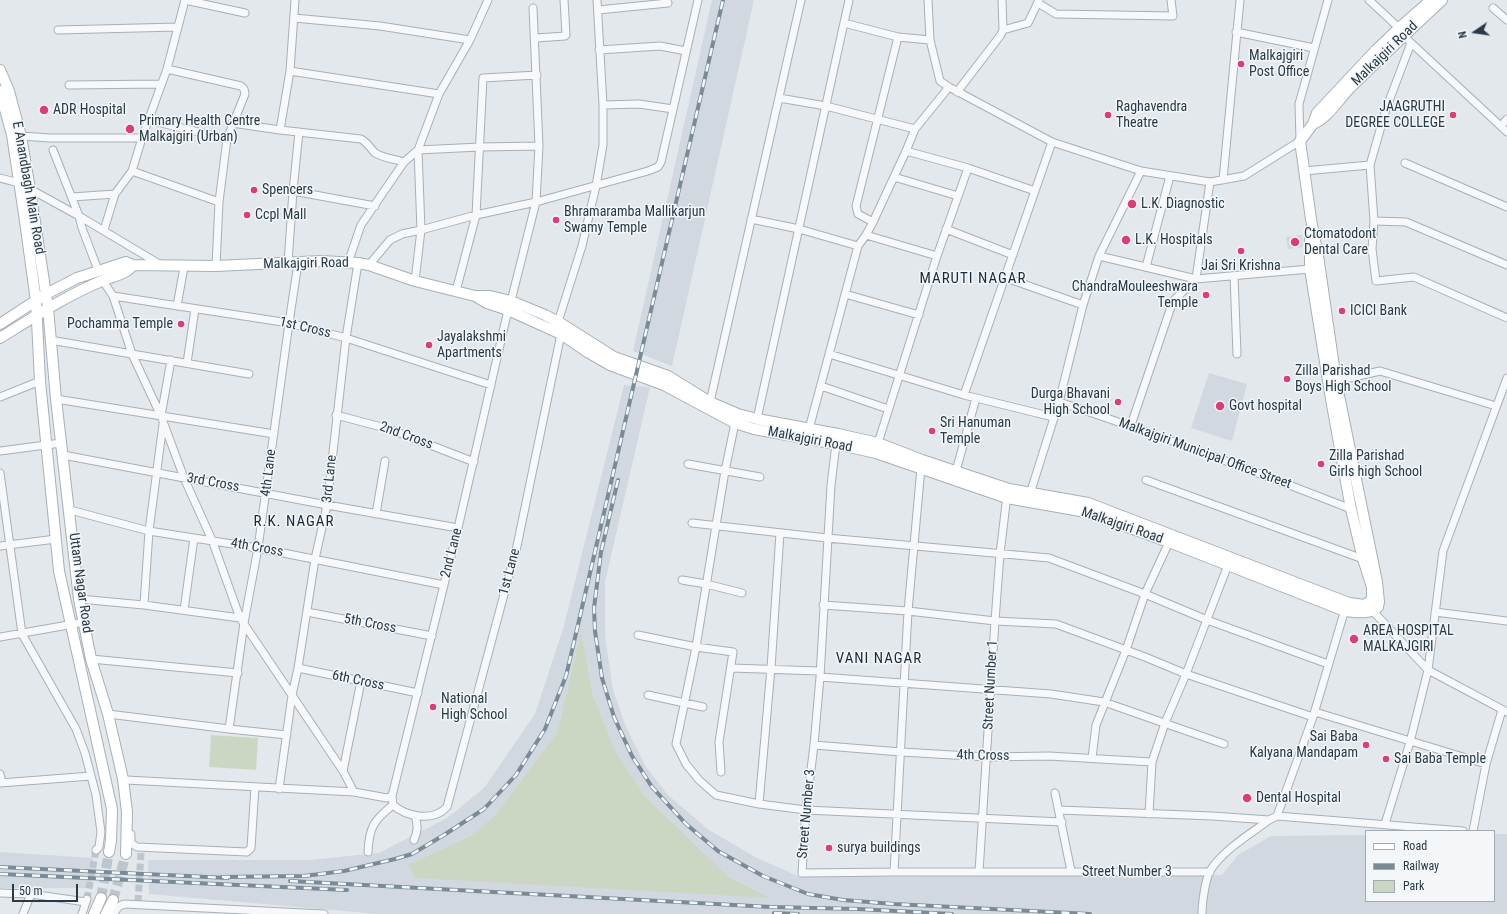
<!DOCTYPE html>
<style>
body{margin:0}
#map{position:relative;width:1507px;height:914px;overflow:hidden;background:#e3e8ec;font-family:"Roboto Condensed",sans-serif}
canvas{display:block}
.legend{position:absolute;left:1365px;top:830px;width:130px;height:72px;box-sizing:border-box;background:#f3f7f9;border:1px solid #a2abb2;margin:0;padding:5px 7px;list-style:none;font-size:12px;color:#283947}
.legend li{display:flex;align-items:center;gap:8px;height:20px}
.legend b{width:20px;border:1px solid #a2abb2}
.north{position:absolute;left:1455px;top:12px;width:40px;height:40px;-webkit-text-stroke:3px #f3f7f9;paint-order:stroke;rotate:257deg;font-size:11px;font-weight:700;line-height:16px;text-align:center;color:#283947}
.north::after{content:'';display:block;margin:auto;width:14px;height:18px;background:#283947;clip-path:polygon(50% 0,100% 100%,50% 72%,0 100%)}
.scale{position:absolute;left:12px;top:884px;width:66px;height:18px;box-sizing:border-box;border:2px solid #283947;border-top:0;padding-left:5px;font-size:12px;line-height:14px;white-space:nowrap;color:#283947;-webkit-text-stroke:3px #f3f7f9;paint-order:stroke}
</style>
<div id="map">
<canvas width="1507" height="914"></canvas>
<ul class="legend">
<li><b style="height:5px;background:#fff"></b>Road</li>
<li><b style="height:5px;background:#7a8b98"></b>Railway</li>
<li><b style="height:11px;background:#ccd7c3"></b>Park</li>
</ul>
<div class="north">N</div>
<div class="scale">50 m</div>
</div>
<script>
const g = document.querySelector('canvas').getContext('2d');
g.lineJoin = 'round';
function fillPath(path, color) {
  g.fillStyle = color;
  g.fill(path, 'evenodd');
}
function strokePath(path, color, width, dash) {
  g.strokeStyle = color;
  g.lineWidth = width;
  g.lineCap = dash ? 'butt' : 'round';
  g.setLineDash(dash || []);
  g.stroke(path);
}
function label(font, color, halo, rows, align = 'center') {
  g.font = font + ' "Roboto Condensed",sans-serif';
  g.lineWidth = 3;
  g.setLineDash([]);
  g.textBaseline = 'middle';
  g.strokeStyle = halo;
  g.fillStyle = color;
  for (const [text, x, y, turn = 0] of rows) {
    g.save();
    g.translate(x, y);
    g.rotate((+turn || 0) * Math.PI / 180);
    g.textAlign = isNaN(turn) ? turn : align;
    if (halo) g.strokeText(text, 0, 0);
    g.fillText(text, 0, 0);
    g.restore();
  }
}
fillPath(new Path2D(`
 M 712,0 L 754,0 L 672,366 L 633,351 Z
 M 1302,235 L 1303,247 L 1288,249 L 1286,237 Z
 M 1209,373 L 1247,384 L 1232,441 L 1191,428 Z
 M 624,385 L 650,387 L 605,582 L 605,636 L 613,690 L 626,727 L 646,767 L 669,796 L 709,830 L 755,857 L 800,877 L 1222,875 L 1238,855 L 1271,836 L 1366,835 L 1366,901 L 1494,901 L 1494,834 L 1507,834 L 1507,914 L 378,914 L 149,894 L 148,860 L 309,860 L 379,853 L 447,818 L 484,788 L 535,714 L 564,626 ZM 581,632 L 593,695 L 616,752 L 645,796 L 728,876 L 770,897 L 409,864 L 470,836 L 495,815 L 557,733 Z
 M 0,852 L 93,858 L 91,888 L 0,888 Z`), '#d1d8df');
fillPath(new Path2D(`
 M 581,631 L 593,695 L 616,752 L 645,796 L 728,876 L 771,898 L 415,878 L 409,864 L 470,836 L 495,815 L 557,733 Z
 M 211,735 L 258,738 L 256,770 L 209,767 Z`), '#ccd7c3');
strokePath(new Path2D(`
 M 87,899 L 96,850
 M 138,902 L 141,853`), '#bec5cb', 7, [7, 3.5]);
strokePath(new Path2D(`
 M 101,898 L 109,852
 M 113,900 L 126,854`), '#bec5cb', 10, [10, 5]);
const street = new Path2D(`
 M 185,0 L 245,13
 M 928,0 L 930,40 L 940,81 L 949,87 L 1052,142 L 1141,171 L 1210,182 L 1244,176 L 1300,141 L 1299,104 L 1328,0
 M 1002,0 L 1003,30
 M 1369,0 L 1399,28
 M 1038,3 L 1056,14 L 1173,16 L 1171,0
 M 1493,8 L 1507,20
 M 598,10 L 668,3
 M 294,18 L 380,26 L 470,40
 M 844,23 L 898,37 L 930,40
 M 58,30 L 178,27
 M 1236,32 L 1314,48
 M 536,38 L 565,36 L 566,35 L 564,0
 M 1409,41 L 1507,132
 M 1411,43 L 1386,109 L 1370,165 L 1374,221 L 1372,249 L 1376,281 L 1414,277 L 1507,318
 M 599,50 L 660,46 L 686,51
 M 167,69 L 241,86 L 244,89 L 245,94 L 227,139 L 219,202 L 216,266
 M 290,71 L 439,94
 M 69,85 L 161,84
 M 957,92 L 1000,36 L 1003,30 L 1028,23 L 1039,0
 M 779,98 L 826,106 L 915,129
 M 603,105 L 639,104 L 673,109
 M 149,120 L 227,139
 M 232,123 L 280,130 L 361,139 C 368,143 370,148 375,153 C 383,158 395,159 404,162
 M 1501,126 L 1507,119
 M 280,130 L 290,71 L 295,0
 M 21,136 L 50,138 L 142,138
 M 53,150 L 79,216 L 82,228 L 98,270
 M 906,151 L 968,168 L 1035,191
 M 1405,163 L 1507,207
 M 132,171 L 219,202
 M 1304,171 L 1370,165
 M 894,177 L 958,196
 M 0,178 L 19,183 L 79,216 L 161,265
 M 1223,180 L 1240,0
 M 293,191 L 375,206
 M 72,197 L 115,194
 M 751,219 L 799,229 L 858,246
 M 1374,221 L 1406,222 L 1507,265
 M 873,222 L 858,214 L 856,206 L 898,37
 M 946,229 L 1013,255
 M 104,230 L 115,194 L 132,171 L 142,138 L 167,69 L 185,0
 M 866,235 L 937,256
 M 1099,256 L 1196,279 L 1310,269
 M 288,263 L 293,191 L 299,132
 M 348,263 L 361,225 L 404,162 L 418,150 L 439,94 L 470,40 L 488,0
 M 369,265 L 390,240 L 402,234 L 421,230 L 476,215 L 536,202 L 648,171 L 658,167 L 661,162 L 698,0
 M 1146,267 L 1170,176
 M 1234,276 L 1237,354
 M 1006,278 L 1083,305
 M 103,281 L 113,296 L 132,354 L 161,416 L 184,478 L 212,540 L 240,618 L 343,771 L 354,792
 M 415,281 L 421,230 L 418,150 L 480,147 L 539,146
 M 456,291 L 476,215 L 483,78 L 537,75
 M 845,294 L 919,315
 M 113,296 L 289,323 L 346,338 L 491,385
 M 511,301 L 536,202 L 539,146 L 533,8
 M 177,306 L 184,267
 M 508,310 L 458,528 L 392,796 L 393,805 C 407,817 433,822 447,807 L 517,546 L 561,334
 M 558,322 L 582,246 L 596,186 L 603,145 L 603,105 L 597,0
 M 50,340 L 249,374
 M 829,354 L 964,395 L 1053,417
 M 187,363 L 195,309
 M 1336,381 L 1380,371 L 1496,406
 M 821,386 L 888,409
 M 964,395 L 1052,142
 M 0,397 L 40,381
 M 56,399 L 274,434
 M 710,402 L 801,0
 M 1059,402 C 1157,434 1254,471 1351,509
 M 336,415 L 389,429 L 474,462
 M 161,416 L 171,360
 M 757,419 L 849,0
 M 735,423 L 725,471 L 696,647 L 676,744 L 686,764 L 699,780 L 716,795 L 759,804 L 806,810 L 1062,822
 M 1131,425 L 1173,301 L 1196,279 L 1210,182
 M 809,429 L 858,246 L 866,235 L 873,222 L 906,151 L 915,129 L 949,87
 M 878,443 L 937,256 L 968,168
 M 836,444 L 831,485 L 820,677 L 814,745 L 806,810 L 802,873 L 894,872 L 1210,872
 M 0,451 L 61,443
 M 63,455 L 327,505 L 458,528
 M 688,464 L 760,477
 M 956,471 L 976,398
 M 0,473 L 22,634 L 76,729 L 85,753 L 96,795 L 101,832 L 99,847 L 96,850
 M 1146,480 L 1363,559
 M 1029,497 L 1059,402 L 1083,305 L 1099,256 L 1141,171
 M 70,510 L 149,531 L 258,548 L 444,585
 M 376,514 L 385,461
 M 692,523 L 827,538 L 1049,558 L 1145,594 L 1207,620 L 1328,664
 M 0,546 L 56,539
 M 682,580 L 706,584 L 742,593
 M 79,599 L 144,605 L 240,618
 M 144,605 L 149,531 L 163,424
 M 823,605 L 908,611 L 995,621 L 1056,624 L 1145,657 L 1186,674 L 1313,717
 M 1369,607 L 1428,670 L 1507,712
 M 184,610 L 194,538
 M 307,612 L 432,636
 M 1435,612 L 1507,621
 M 638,635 L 696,647 L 733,652 L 719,742 L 721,772
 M 0,637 L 85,622
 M 91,659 L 238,673
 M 298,668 L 418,693
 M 731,668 L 819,671
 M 820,677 L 1051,694 L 1104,702 L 1224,744
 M 648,695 L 703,707
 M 1315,712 L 1486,764
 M 108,714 L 229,729 L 287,735
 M 229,729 L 244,623 L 258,548 L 289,323 L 298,263
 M 814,745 L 901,752 L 987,757 L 1049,756 L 1152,762
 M 1092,758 L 1096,725 L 1126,650 L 1145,594 L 1169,542
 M 343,771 L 361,681
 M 0,774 L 2,783
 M 126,780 L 354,792 L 387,798 L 392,796
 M 0,783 L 91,776
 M 279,789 L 292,695 L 298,668 L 315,559 L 327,505 L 346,338 L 358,263
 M 1055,793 L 1071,871
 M 759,804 L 771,668 L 780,533
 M 1059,810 L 1212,816 L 1269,820
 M 1149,814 L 1152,762 L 1165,723 L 1186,674 L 1228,565
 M 1277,816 L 1463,831
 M 1385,824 L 1410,742 L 1428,670 L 1443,551 L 1507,378
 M 1473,831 L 1486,764 L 1502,710
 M 131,834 L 131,843 L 137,847 L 247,852 L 251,848 L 255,787
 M 414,840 C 418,831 418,825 415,816
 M 368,852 C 369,827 374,820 393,805
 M 894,872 L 908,611 L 921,468
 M 979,872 L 995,621 L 1000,554 L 1007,495
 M 0,893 L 31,894 L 86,902
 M 23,914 L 31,894
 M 82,914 L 87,899
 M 114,914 L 118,907 L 124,904 L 324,914
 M 1202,914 C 1202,904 1205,880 1210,871 C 1222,851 1250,834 1269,820 L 1277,816 L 1313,717 L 1346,606`);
const secondary = new Path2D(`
 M 0,70 L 9,91 L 21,136 L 30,189 L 48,308 L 56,399 L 79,599 L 91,659 L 108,714 L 123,779 L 127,812 L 126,854
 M 0,91 L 12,135 L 24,214 L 36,301 L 40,381 L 59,571 L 112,809 L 111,841 L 109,852
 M 1313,124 C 1329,117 1338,100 1350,88 C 1380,58 1411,29 1442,0
 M 476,296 L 490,296 L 511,301 L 545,315 L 562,324 L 614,357 L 668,376 L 710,402 L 738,414 L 757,419 L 838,434 L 878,443 L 922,460 L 1009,489 L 1088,503 L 1349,603 L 1364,605 L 1371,601 L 1372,596 L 1372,587 L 1363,559 L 1351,509 L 1331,399 L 1310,269 L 1310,235
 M 0,324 L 46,294 L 77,278 L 126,262 L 133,265 L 216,266 L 321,261 L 358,263 L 369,265 L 415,281 L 475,296 L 487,303 L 508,310 L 561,334 L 589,353 L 610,365 L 664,385 L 735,423 L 754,429 L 836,444 L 876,453 L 1007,498 L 1086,512 L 1169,542 L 1345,611 C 1356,612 1369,615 1378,607 L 1379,602 L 1377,582 L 1336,381 L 1319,262 L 1311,219 L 1300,141 L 1313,124 L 1317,113 L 1376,50 L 1399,28 L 1431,0
 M 0,338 C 34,317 67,295 104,280 C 114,276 127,274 133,265
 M 94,914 L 101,898
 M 106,914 L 113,900`);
strokePath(street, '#a7b0b7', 9);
strokePath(secondary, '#a7b0b7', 12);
strokePath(street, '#f6f8fa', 7);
strokePath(secondary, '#fff', 10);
const rail = new Path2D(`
 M 618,480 L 601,552 L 594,608 L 595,631 L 602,678 L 614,717 L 632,756 L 652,787 L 686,824 L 718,851 L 763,876 L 808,894 L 843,900 L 894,904 L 1090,914
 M 0,867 L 228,878
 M 0,874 L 347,890
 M 222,877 L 304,876 L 344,871 L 395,859 L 412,854 L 444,835 L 484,809 L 516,775 L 545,729 L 566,676 L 574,642 L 723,0
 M 290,881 L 771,907 L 858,909 L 952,914
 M 774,913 L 798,914`);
strokePath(rail, '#7a8b98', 4);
strokePath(rail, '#f3f7f9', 2.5, [8]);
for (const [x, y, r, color] of [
 [1241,64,4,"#dd3d74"],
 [44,110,5,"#dd3d74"],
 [1108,115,4,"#dd3d74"],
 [1453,115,4,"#dd3d74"],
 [130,129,5,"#dd3d74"],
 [254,190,4,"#dd3d74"],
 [1132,204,5,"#dd3d74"],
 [247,215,4,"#dd3d74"],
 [556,220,4,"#dd3d74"],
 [1126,240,5,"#dd3d74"],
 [1295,242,5,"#dd3d74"],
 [1241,251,4,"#dd3d74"],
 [1206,295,4,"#dd3d74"],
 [1342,311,4,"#dd3d74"],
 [181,324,4,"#dd3d74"],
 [429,345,4,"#dd3d74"],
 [1287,379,4,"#dd3d74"],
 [1118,402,4,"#dd3d74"],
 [1220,406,5,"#dd3d74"],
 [932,431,4,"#dd3d74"],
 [1321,464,4,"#dd3d74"],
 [1354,639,5,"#dd3d74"],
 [433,707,4,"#dd3d74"],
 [1366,745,4,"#dd3d74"],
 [1386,759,4,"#dd3d74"],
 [1247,798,5,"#dd3d74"],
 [829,848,4,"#dd3d74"]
]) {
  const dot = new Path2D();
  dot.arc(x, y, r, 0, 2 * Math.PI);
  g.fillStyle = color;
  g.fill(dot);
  strokePath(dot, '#f3f7f9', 1.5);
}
label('14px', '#283947', '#f3f7f9', [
 ["Malkajgiri Road",1385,54,-44],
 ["E Anandbagh Main Road",28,188,80],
 ["Malkajgiri Road",306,264,-1],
 ["1st Cross",305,328,13],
 ["2nd Cross",406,436,20],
 ["Malkajgiri Road",810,440,11],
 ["Malkajgiri Municipal Office Street",1205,454,20],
 ["4th Lane",269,473,-83],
 ["3rd Lane",330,479,-84],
 ["3rd Cross",213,483,10],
 ["Malkajgiri Road",1122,526,19],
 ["4th Cross",257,548,10],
 ["2nd Lane",452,553,-76],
 ["1st Lane",510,572,-75],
 ["Uttam Nagar Road",80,583,82],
 ["5th Cross",370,624,11],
 ["6th Cross",358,681,12],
 ["Street Number 1",991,685,-87],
 ["4th Cross",983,756,1],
 ["Street Number 3",807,814,-85],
 ["Street Number 3",1127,872]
]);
label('14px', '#283947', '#f3f7f9', [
 ["Malkajgiri",1249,56],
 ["Post Office",1249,72],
 ["Raghavendra",1116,107],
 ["Theatre",1116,123],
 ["JAAGRUTHI",1445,107,"right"],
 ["DEGREE COLLEGE",1445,123,"right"],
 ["ADR Hospital",53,110],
 ["Primary Health Centre",139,121],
 ["Malkajgiri (Urban)",139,137],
 ["Spencers",262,190],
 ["L.K. Diagnostic",1141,204],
 ["Bhramaramba Mallikarjun",564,212],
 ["Swamy Temple",564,228],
 ["Ccpl Mall",255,215],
 ["Ctomatodont",1304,234],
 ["Dental Care",1304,250],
 ["L.K. Hospitals",1135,240],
 ["Jai Sri Krishna",1241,266,"center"],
 ["ChandraMouleeshwara",1198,287,"right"],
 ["Temple",1198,303,"right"],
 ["ICICI Bank",1350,311],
 ["Pochamma Temple",173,324,"right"],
 ["Jayalakshmi",437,337],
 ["Apartments",437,353],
 ["Zilla Parishad",1295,371],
 ["Boys High School",1295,387],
 ["Durga Bhavani",1110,394,"right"],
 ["High School",1110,410,"right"],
 ["Govt hospital",1229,406],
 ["Sri Hanuman",940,423],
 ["Temple",940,439],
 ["Zilla Parishad",1329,456],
 ["Girls high School",1329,472],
 ["AREA HOSPITAL",1363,631],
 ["MALKAJGIRI",1363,647],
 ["National",441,699],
 ["High School",441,715],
 ["Sai Baba",1358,737,"right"],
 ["Kalyana Mandapam",1358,753,"right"],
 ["Sai Baba Temple",1394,759],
 ["Dental Hospital",1256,798],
 ["surya buildings",837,848]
], 'left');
g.letterSpacing = '1px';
label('15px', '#1b2a38', '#f3f7f9', [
 ["MARUTI NAGAR",973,279],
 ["R.K. NAGAR",294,522],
 ["VANI NAGAR",879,659]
]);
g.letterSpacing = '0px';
</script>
